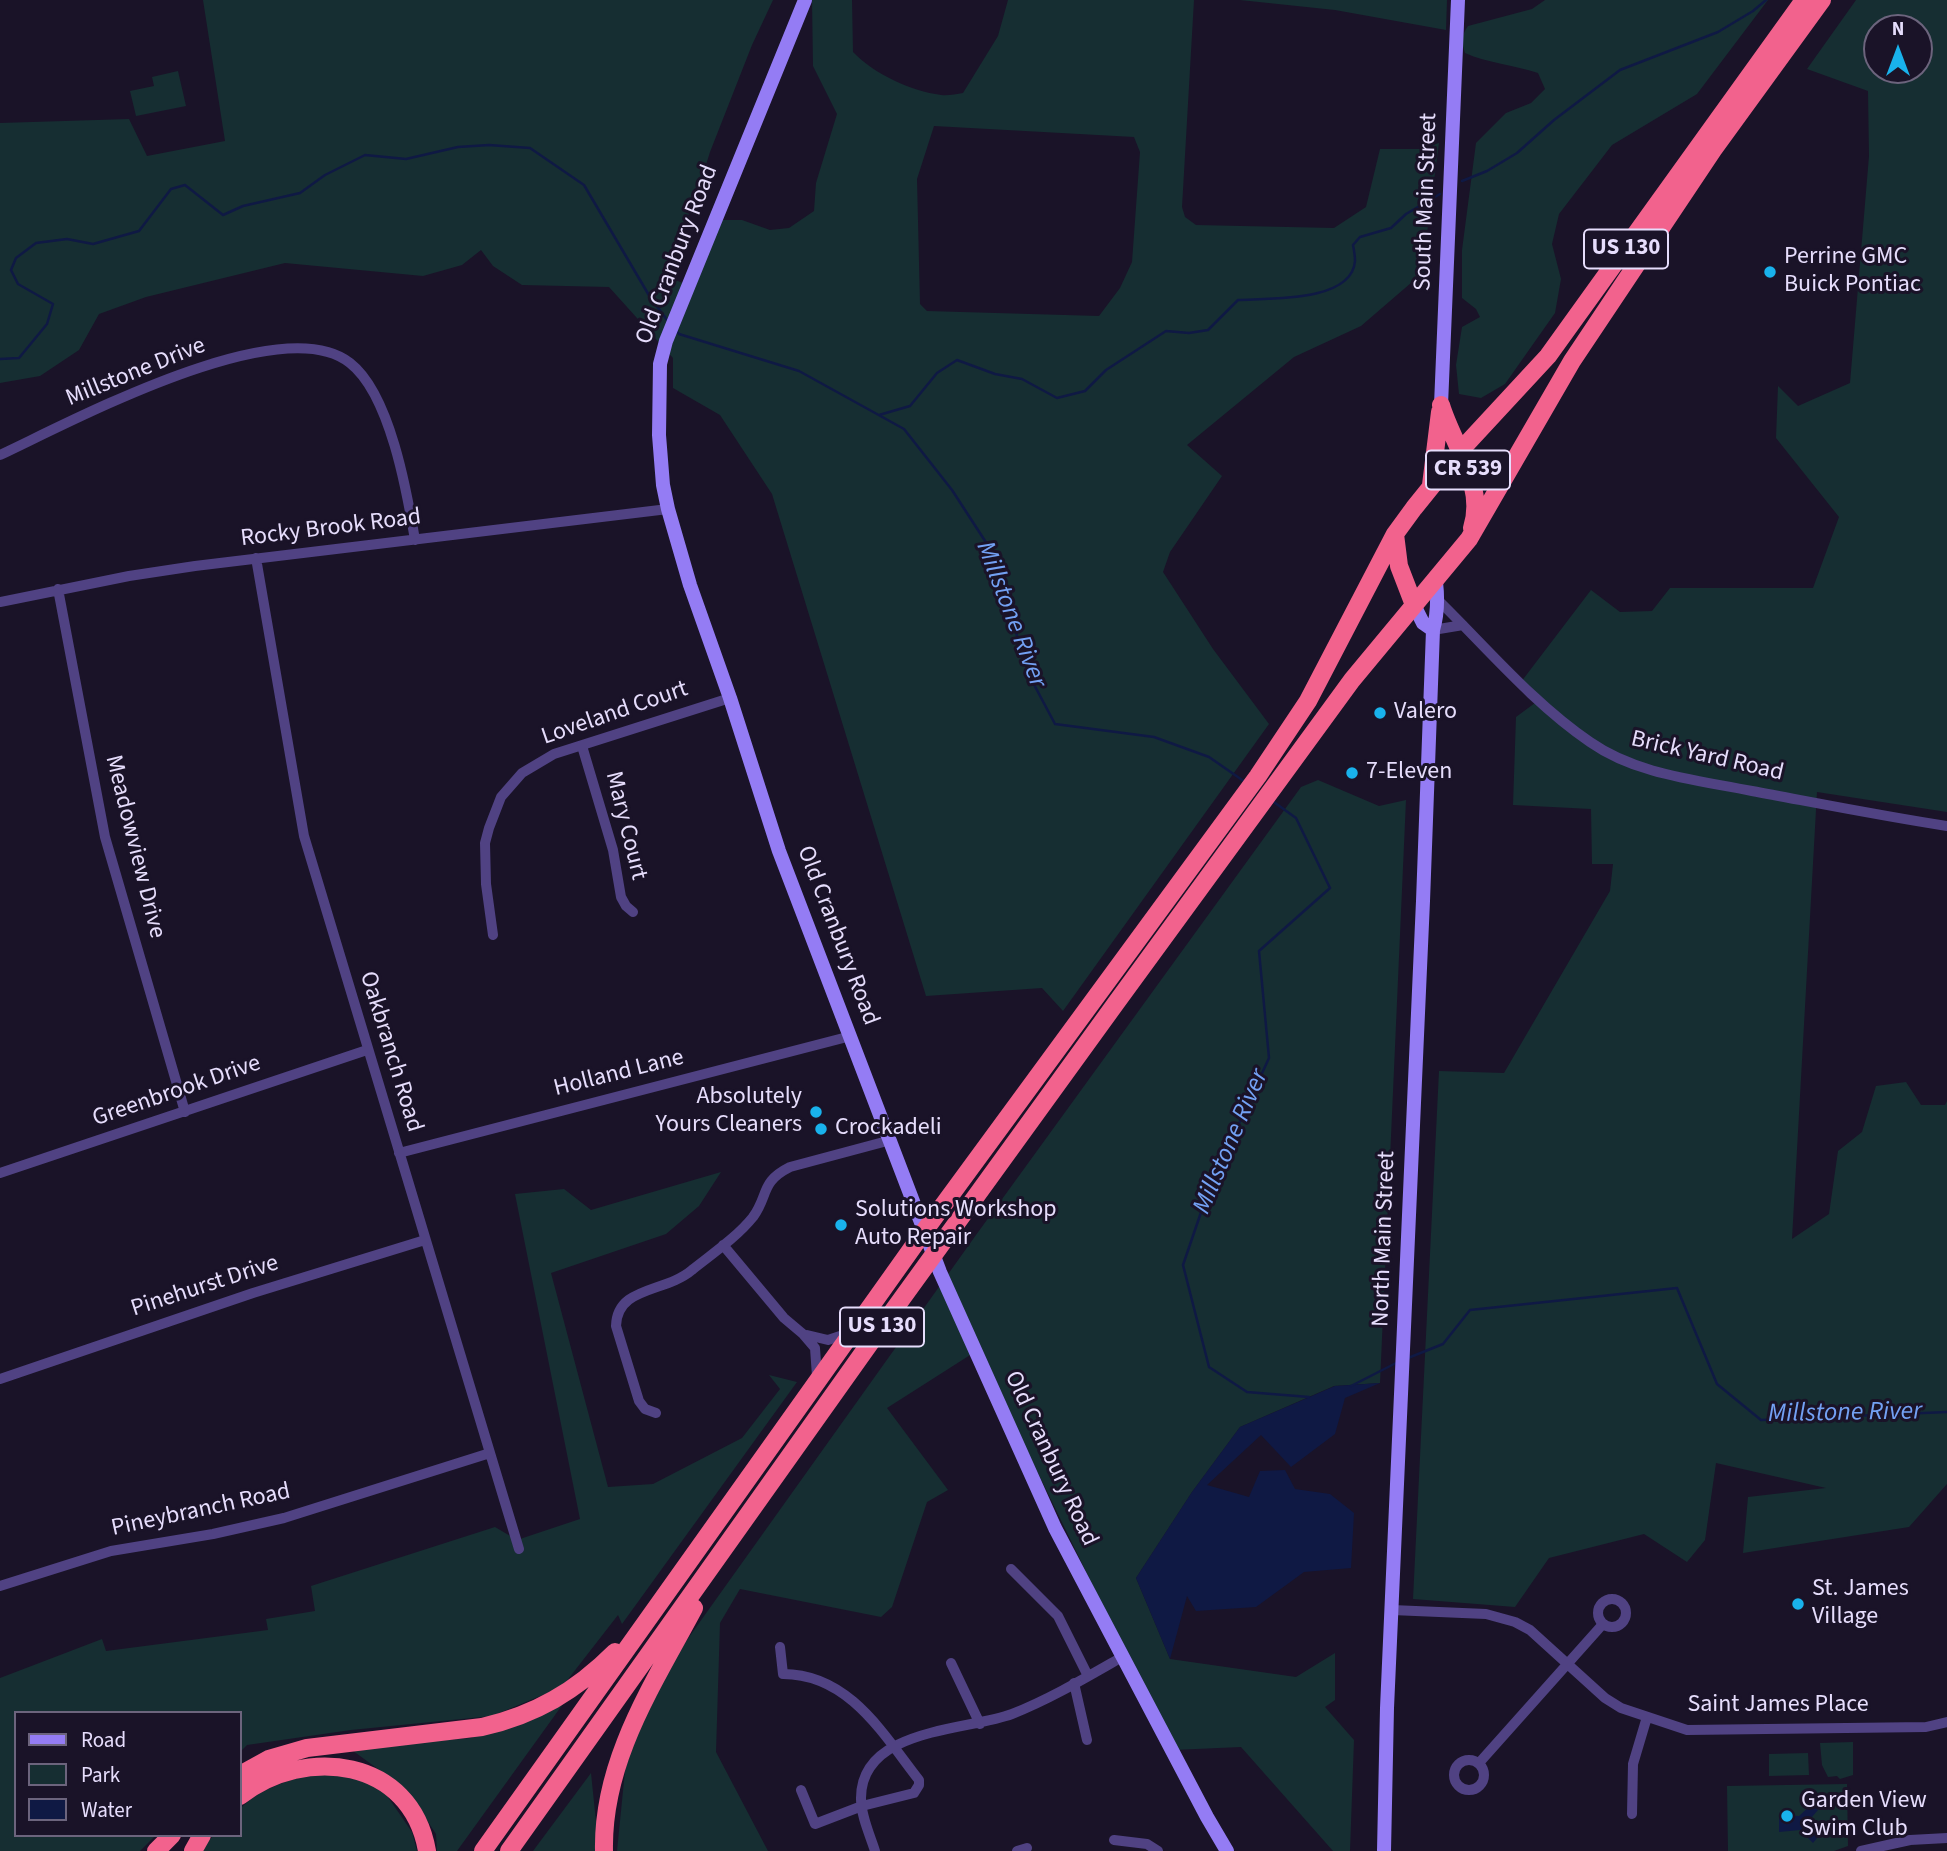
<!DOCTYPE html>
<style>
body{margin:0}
#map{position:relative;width:1947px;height:1851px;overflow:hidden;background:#1a1328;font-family:"Source Sans 3",sans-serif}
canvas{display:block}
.legend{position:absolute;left:14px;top:1711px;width:228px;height:126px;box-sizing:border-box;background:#1a1328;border:2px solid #6c647d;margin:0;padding:9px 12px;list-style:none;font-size:21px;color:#e6ddfc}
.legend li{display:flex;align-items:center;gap:14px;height:35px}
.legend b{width:35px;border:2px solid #6c647d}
.north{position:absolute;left:1863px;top:14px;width:70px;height:70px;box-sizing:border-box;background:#1a1328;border:2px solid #6c647d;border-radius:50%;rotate:0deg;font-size:19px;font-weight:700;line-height:28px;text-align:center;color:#e6ddfc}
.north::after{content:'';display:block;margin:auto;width:24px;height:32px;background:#19b2ec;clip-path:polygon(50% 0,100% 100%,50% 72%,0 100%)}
</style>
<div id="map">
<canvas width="1947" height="1851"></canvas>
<ul class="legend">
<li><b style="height:9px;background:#947cf4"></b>Road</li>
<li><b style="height:19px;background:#162e32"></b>Park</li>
<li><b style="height:19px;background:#0f1944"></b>Water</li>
</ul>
<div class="north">N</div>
</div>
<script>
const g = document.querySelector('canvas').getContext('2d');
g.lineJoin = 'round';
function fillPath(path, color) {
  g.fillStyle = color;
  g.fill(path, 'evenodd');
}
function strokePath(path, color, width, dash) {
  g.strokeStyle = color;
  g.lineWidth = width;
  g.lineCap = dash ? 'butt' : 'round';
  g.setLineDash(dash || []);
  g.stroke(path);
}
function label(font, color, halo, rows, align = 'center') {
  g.font = font + ' "Source Sans 3",sans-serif';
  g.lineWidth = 6;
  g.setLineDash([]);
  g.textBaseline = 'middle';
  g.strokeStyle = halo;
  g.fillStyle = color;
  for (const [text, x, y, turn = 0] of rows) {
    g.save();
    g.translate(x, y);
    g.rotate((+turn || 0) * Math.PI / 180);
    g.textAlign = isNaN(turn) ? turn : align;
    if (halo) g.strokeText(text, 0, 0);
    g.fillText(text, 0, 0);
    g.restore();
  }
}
fillPath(new Path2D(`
 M 203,0 L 773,0 L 752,45 L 710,152 L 696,197 L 663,275 L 695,288 L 716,220 L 742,220 L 770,230 L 789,228 L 814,211 L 816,183 L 837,114 L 813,66 L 812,0 L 852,0 L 853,52 C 874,74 911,91 941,95 C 948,96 956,94 963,93 L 998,36 L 1008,0 L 1194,0 L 1182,207 L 1185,217 L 1196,225 L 1334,228 L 1366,207 L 1380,149 L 1420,149 L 1439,143 L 1426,241 L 1426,270 L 1361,326 L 1294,357 L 1187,445 L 1222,476 L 1170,552 L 1163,572 L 1213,649 L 1269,724 L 1063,1011 L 1042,988 L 926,996 L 772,494 L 720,415 L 673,388 L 673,358 L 609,287 L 522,285 L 493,266 L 481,250 L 462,265 L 423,276 L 285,263 L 146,297 L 99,314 L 79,350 L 40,376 L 0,383 L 0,123 L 129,119 L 147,156 L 225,141 ZM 934,126 L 1134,137 L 1140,152 L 1132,262 L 1120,288 L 1099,316 L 927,311 L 920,304 L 917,179 Z
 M 1240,0 L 1447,0 L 1446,30 L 1335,10 Z
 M 1545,0 L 1768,0 L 1697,94 L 1612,145 L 1559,214 L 1552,244 L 1561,279 L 1555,313 L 1505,384 L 1481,398 L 1459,394 L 1456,365 L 1462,327 L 1480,317 L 1476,309 L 1462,298 L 1462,250 L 1476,143 L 1506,113 L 1531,103 L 1545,89 L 1538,73 C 1514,65 1487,63 1465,53 C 1461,42 1461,36 1468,26 L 1532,9 Z
 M 1856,0 L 1947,0 L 1947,812 L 1817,792 L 1792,1239 L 1829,1214 L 1838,1151 L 1862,1132 L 1876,1086 L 1906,1082 L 1921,1105 L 1945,1105 L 1947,1101 L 1947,1484 L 1909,1527 L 1743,1553 L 1748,1497 L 1826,1488 L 1716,1463 L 1705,1540 L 1687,1562 L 1644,1534 L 1549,1558 L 1515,1607 L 1413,1599 L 1439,1071 L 1504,1073 L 1610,891 L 1613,864 L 1592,864 L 1591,809 L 1513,805 L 1516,717 L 1539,700 L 1521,682 L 1591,590 L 1620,612 L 1652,611 L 1670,588 L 1813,588 L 1839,517 L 1776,438 L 1778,386 L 1798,406 L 1850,383 L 1869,156 L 1868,91 L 1807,69 ZM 1877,28 L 1919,28 L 1919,70 L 1877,70 Z
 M 178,71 L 186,106 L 136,116 L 130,91 L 154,86 L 152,77 Z
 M 1318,780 L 1379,806 L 1406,800 L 1380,1383 L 1334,1386 L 1240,1427 L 1192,1492 L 1136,1578 L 1170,1659 L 1296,1677 L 1335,1653 L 1335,1700 L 1325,1707 L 1354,1740 L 1350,1851 L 1333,1851 L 1241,1747 L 1173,1750 L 978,1350 L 887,1408 L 948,1490 L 927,1502 L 892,1607 L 881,1617 L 740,1589 L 720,1623 L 716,1752 L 768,1851 L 617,1851 L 625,1771 L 647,1696 L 976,1235 L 1301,787 Z
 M 721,1172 L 699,1206 L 666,1234 L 551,1273 L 608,1487 L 653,1484 L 742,1438 L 780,1389 L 769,1375 L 797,1382 L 622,1624 L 618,1615 L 562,1687 L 492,1716 L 351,1730 L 247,1745 L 240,1752 L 240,1713 L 16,1713 L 16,1835 L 156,1835 L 140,1851 L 0,1851 L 0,1678 L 102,1639 L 106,1651 L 268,1630 L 266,1619 L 315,1611 L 311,1586 L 495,1527 L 517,1540 L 580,1519 L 515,1194 L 564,1189 L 591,1210 Z
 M 563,1704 L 457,1851 L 437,1851 L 436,1834 L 407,1790 L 349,1748 L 471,1738 Z
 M 1853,1742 L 1853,1775 L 1840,1779 L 1837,1776 L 1828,1777 L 1822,1765 L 1820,1743 Z
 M 1808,1753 L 1809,1775 L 1769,1776 L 1769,1754 Z
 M 319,1772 L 379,1784 L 412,1832 L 417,1851 L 198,1851 L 214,1835 L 240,1835 L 240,1809 C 261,1787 291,1780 319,1772 Z
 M 591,1773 L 599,1851 L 533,1851 Z
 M 1847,1784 L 1848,1846 L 1834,1851 L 1728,1851 L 1727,1786 Z`), '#162e32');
fillPath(new Path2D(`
 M 1380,1383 L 1345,1398 L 1335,1434 L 1291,1467 L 1261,1435 L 1207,1485 L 1249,1497 L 1260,1471 L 1285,1470 L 1295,1489 L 1330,1494 L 1354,1513 L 1351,1568 L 1304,1572 L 1256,1607 L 1196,1611 L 1187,1596 L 1170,1659 L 1136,1578 L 1192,1492 L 1240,1427 L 1335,1386 Z
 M 1812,1804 L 1818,1810 L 1812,1817 L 1812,1829 L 1819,1836 L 1813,1843 L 1800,1830 L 1779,1832 L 1779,1815 L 1799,1816 Z`), '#0f1944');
strokePath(new Path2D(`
 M 1462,181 L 1487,171 L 1517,153 L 1554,120 L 1620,70 L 1718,32 L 1753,11 L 1766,0
 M 676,330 L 679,334 L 799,371 L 904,429 L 952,490 L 989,547 L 1030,677 L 1055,724 L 1154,737 L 1209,757 L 1245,782
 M 0,359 L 19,358 L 47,324 L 53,304 L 18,284 L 11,270 L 16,258 L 36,243 L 67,239 L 93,244 L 139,231 L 171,189 L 185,185 L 223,215 L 243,206 L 300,193 L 325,175 L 365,155 L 406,159 L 458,147 L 489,145 L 530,148 L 584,185 L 650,297 L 667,320
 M 879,415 L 910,406 L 937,373 L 957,360 L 995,374 L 1022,379 L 1057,398 L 1085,391 L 1106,370 L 1166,331 L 1189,333 L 1208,330 L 1238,300 C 1266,298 1352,303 1355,261 C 1355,256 1354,250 1353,245 L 1360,237 L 1391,228 L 1406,214 L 1440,194
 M 1271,800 L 1296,818 L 1330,888 L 1259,951 L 1269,1058 L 1209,1189 L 1183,1265 L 1209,1367 L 1247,1392 L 1309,1397
 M 1408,1358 L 1443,1344 L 1470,1310 L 1677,1288 L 1717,1384 L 1761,1420 L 1947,1412
 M 1351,1386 L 1398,1362`), '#0f1944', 2.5);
strokePath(new Path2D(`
 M 0,455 C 71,422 281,308 350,363 C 390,394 407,492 415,540
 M 256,558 L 304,836 L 519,1549
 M 58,589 L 105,837 L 185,1112
 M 1438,600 C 1487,648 1533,703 1590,742 C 1637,775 1698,780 1752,791 C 1817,803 1882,816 1947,826
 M 0,602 L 129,576 L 195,566 L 668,509
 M 1433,630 L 1463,625
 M 582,746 L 613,850 L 621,897 L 626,906 L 633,912
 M 493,935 L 486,884 L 485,843 L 489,828 L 501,797 L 522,773 L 554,754 L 730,698
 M 399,1153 L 851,1036
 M 0,1173 L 367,1050
 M 723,1245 L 784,1318 L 803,1334 L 815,1348 L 817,1376
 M 807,1335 L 828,1340 L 849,1333
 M 0,1379 L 253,1293 L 425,1240
 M 656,1413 L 645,1409 L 639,1401 L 616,1326 C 617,1286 665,1293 692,1270 C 712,1254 737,1237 753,1217 C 769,1195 760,1182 790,1167 L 891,1140
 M 1011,1569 L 1058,1616 L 1088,1676
 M 0,1586 L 111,1551 L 213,1534 L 284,1518 L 490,1453
 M1598 1613a14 14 0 1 1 28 0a14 14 0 1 1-28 0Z
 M 1392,1610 L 1486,1614 L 1515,1622 L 1530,1630 L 1605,1698 L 1621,1708 L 1687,1730 L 1926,1727 L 1947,1722
 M 780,1647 L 783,1674 C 849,1674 883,1734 919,1780 L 919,1785 L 914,1793 L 862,1806 L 815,1824 L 801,1790
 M 951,1663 L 980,1724
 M 1074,1683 L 1087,1740
 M1454 1775a15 15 0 1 1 30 0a15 15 0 1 1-30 0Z
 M 1479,1763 L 1603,1624
 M 1632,1814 L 1633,1764 L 1647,1717
 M 1114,1840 L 1147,1844 L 1158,1851
 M 875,1851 C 870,1835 861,1816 861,1799 C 860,1728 966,1731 1012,1714 C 1050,1699 1087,1677 1122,1657
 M 1017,1851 L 1027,1848
 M 1861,1851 L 1910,1840 L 1947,1838`), '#504283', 10);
strokePath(new Path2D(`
 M 805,0 L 666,341 L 660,364 L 659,435 L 663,485 L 668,509 L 690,585 L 730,698 L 779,851 L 940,1272 L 1055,1528 L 1207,1817 L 1227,1851
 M 1441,405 L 1458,0
 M 1414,605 L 1423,623 L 1433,630
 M 1384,1851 L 1387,1708 L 1423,901 L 1433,630 C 1438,613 1438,599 1436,582`), '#947cf4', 14);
strokePath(new Path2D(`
 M 1441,405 C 1453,445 1486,485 1472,528
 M 1431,485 L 1440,412
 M 1395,534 L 1399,566 L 1414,605
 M 240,1775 L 269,1759 L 307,1748 L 482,1727 C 535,1715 576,1691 615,1652
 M 240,1796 C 305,1745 411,1758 427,1851
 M 156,1851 L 172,1835
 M 193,1851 L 202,1835
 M 483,1851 L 925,1230 L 1258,776 L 1308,701 L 1395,534 L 1414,508 L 1460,451 L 1548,356 L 1804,0
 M 509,1851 L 890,1315 L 1116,1003 L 1352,680 L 1469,539 L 1572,361 L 1713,150 L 1822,0
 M 604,1851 C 602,1761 653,1685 694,1608`), '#f2628d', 18);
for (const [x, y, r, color] of [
 [1770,272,7,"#19b2ec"],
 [1380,713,7,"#19b2ec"],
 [1352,773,7,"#19b2ec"],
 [816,1112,7,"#19b2ec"],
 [821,1129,7,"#19b2ec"],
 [841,1225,7,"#19b2ec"],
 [1798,1604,7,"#19b2ec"],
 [1787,1816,7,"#19b2ec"]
]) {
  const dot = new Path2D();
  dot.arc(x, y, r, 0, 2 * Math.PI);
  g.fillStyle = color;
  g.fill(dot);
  strokePath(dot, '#1a1328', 2.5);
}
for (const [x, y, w] of [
 [1626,249,84],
 [1468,470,84],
 [882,1327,84]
]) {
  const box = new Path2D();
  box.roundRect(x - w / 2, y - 19.5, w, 39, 5);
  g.fillStyle = '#1a1328';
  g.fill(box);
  strokePath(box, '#e6ddfc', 2);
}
label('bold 23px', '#e6ddfc', null, [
 ["US 130",1626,249],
 ["CR 539",1468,470],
 ["US 130",882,1327]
]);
label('24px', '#e6ddfc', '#1a1328', [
 ["South Main Street",1427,202,-88],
 ["Old Cranbury Road",678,255,-69],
 ["Millstone Drive",136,373,-22],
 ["Rocky Brook Road",331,529,-7],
 ["Loveland Court",615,714,-19],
 ["Brick Yard Road",1707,757,13],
 ["Mary Court",625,826,76],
 ["Meadowview Drive",134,847,76],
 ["Old Cranbury Road",837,936,69],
 ["Oakbranch Road",390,1052,73],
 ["Holland Lane",619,1074,-14],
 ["Greenbrook Drive",177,1092,-19],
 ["North Main Street",1385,1239,-88],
 ["Pinehurst Drive",205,1287,-18],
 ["Old Cranbury Road",1050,1459,65],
 ["Pineybranch Road",201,1511,-12],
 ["Saint James Place",1778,1706]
]);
label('24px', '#e6ddfc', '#1a1328', [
 ["Perrine GMC",1784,258],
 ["Buick Pontiac",1784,286],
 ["Valero",1394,713],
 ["7-Eleven",1366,773],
 ["Absolutely",802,1098,"right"],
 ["Yours Cleaners",802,1126,"right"],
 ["Crockadeli",835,1129],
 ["Solutions Workshop",855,1211],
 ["Auto Repair",855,1239],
 ["St. James",1812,1590],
 ["Village",1812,1618],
 ["Garden View",1801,1802],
 ["Swim Club",1801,1830]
], 'left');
label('italic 26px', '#73a1f4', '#1a1328', [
 ["Millstone River",1010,615,69],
 ["Millstone River",1232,1142,-67],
 ["Millstone River",1845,1414,-1]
]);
</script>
